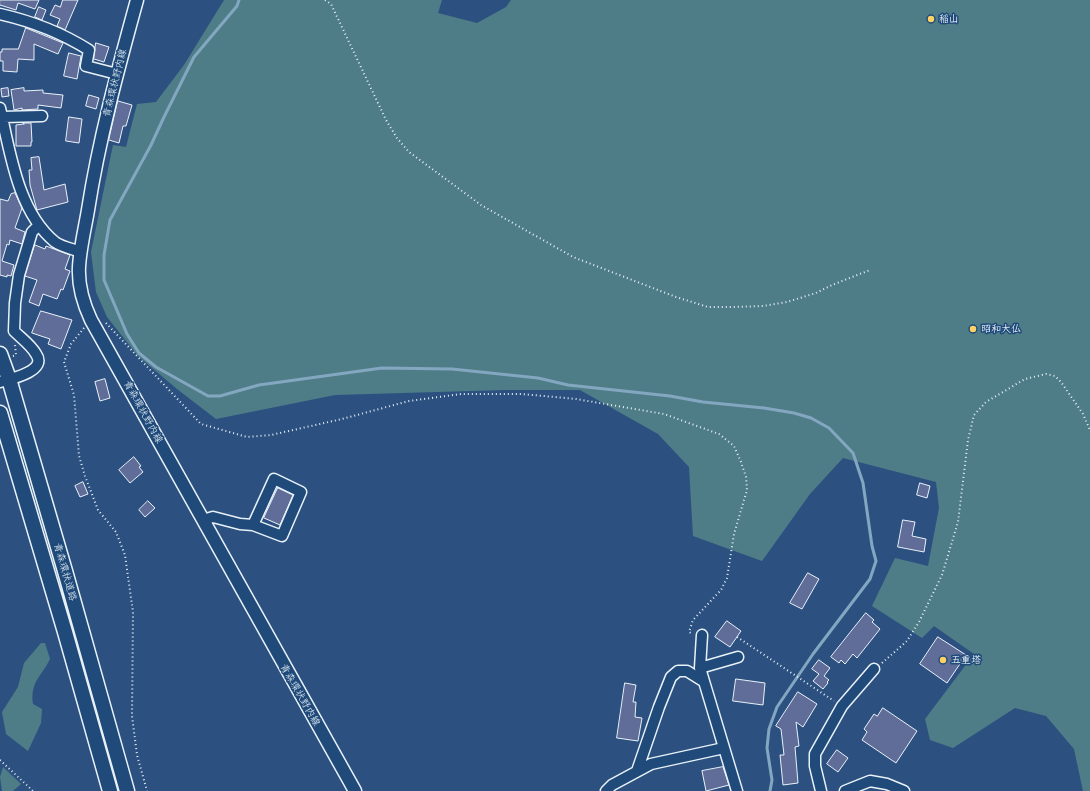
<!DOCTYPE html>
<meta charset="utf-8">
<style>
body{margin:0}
canvas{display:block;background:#2c5180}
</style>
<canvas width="1090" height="791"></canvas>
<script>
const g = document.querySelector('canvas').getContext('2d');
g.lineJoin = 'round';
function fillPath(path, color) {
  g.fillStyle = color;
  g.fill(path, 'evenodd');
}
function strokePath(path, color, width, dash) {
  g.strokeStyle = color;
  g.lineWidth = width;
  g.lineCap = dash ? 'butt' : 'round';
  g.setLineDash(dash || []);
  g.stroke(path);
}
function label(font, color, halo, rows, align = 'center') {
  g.font = font + ' Delius,"Klee One",sans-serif';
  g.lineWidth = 3;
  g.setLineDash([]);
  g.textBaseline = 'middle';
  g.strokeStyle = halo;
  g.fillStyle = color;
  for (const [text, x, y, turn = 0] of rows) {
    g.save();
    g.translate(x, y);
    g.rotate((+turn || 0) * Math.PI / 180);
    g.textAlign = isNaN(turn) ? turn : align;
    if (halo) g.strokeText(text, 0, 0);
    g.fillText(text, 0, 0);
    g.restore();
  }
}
fillPath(new Path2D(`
 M 224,0 L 442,0 L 438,13 L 477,23 L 506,7 L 511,0 L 1090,0 L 1090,791 L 1083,791 L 1074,749 L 1046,716 L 1015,708 L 953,748 L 930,740 L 925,719 L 974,654 L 934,626 L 922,638 L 872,606 L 895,558 L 928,566 L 939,508 L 936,482 L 843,458 L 810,494 L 762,561 L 693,536 L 689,467 L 658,434 L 580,390 L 505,390 L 335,395 L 216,419 L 177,389 L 138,356 L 107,317 L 96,292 L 91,252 L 113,145 L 126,147 L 137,104 L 156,102 L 184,65 Z
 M 41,643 L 45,643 L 50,659 C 41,677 30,682 33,704 L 42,709 L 41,723 L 28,751 L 6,734 L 2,712 L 18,687 L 24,663 Z
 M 3,767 L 20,783 L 21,784 L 13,791 L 2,791 L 0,777 Z`), '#4e7d87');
strokePath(new Path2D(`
 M 239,0 L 237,6 L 194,57 L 164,117 L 151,145 L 110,220 L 104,255 L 104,280 L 127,334 L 139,353 L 156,367 L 208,396 L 220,396 L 259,385 L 382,368 L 452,369 L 538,378 L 568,385 L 670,396 L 703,402 L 764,408 L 794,413 L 811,418 L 829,428 L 853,453 L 863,483 L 872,546 L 876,561 L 870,579 L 813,654 L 777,707 L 769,729 L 767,748 L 772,780 L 770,791`), '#83a7c1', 3);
const building = new Path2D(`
 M 0,0 L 39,0 L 35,9 L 18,3 L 16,10 L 0,5 Z
 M 63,0 L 78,0 L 65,30 L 57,26 L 60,19 L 50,15 L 55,5 L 60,7 Z
 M 39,7 L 46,10 L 42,20 L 35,17 Z
 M 26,28 L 63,43 L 58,54 L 34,44 L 34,60 L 18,59 L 17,72 L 3,71 L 3,61 L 0,61 L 0,52 L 2,52 L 2,49 L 18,49 Z
 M 96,43 L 109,47 L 104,62 L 94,59 Z
 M 69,53 L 81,56 L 77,79 L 64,76 Z
 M 8,88 L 9,96 L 2,97 L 1,89 Z
 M 24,88 L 24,91 L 43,90 L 43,93 L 63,95 L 61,108 L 38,105 L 38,109 L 22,110 L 22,108 L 14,110 L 11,90 Z
 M 89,95 L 99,98 L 96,109 L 86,106 Z
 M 118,101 L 132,105 L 126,126 L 123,126 L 119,143 L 109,140 Z
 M 69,117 L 82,119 L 79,143 L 66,141 Z
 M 23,123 L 31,123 L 32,142 L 31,142 L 31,146 L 16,146 L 16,125 L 24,124 Z
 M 39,157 L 44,190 L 65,184 L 68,202 L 37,210 L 30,185 L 29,170 L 32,170 L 31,158 Z
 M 15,193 L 22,208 L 15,228 L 25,232 L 22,244 L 10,240 L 9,245 L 7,244 L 2,261 L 14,265 L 11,276 L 7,275 L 7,277 L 0,275 L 0,199 L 8,201 L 11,194 Z
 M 35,245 L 45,249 L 46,246 L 70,255 L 65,269 L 70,271 L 63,290 L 61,289 L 57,299 L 43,294 L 39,306 L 29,302 L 37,280 L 25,276 Z
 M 41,311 L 72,320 L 61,349 L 48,344 L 50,339 L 32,333 Z
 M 105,379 L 110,398 L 100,401 L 95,382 Z
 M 134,457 L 141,466 L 139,467 L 143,472 L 130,483 L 119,470 Z
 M 83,482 L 88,494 L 80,497 L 75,486 Z
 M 920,483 L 930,486 L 927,498 L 917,495 Z
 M 278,488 L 293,495 L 280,525 L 264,518 Z
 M 148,501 L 155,508 L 145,517 L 139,510 Z
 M 903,520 L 915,522 L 912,536 L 926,539 L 924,552 L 898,547 Z
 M 808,573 L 819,579 L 802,609 L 790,603 Z
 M 866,613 L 874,620 L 872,622 L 880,629 L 857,658 L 853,654 L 845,664 L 841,660 L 839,663 L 831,657 Z
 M 727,621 L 741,631 L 730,647 L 715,637 Z
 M 938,637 L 966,655 L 947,683 L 920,664 Z
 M 819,660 L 830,668 L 824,676 L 829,680 L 827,682 L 828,683 L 823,689 L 813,681 L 819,674 L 812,669 Z
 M 736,679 L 765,683 L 763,705 L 733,701 Z
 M 625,683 L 636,685 L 633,702 L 636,702 L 635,717 L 642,718 L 638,741 L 617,738 Z
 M 798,692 L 817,704 L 803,727 L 796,722 L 799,746 L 795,747 L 798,783 L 783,785 L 780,755 L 784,755 L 781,729 L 776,726 Z
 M 883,708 L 917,731 L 896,763 L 862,740 L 867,732 L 864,729 L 874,714 L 877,716 Z
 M 837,750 L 848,758 L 838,772 L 827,764 Z
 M 723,767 L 729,785 L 706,791 L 702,771 Z`);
fillPath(building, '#616d99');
strokePath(building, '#e8f1f8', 1);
const minor = new Path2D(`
 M 0,14 C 31,21 62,33 89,50 L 86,66 L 117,74
 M 0,108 C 10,152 18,212 55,242 C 62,247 73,249 81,252
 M 2,117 L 42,116
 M 0,382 C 11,379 48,371 36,354 C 31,345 21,338 14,331 L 15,303 L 19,275 L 32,232 L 39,225
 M 203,520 L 213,517 L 240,524 L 253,525 L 282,536 L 301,492 L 274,479 L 253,525
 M 700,668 L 702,635
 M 637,771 L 659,707 L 671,677 L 678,671 L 687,671 L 703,681
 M 606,791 L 612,785 L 651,764 L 724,748
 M 737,791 L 700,668 L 738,657
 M 821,791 L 815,766 L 815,754 L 842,706 L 874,669
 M 845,791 L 870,781 L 887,784 L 904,791`);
const major = new Path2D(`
 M 137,0 C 118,69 99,139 88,210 C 85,228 80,248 79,267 C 78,285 83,303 91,320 L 355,791`);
const highway = new Path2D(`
 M 0,354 L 9,379 L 65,571 L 127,791
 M 0,413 L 65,632 L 110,791`);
strokePath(minor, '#e8f1f8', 13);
strokePath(major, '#e8f1f8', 15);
strokePath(highway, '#e8f1f8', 17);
strokePath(new Path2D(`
 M 325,0 L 331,4 L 386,120 L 397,138 L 409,152 L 481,205 L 573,257 L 676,297 L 708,307 L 731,307 L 763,306 L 787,302 L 816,293 L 832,285 L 870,270
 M 106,323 L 201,424 L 247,437 L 271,435 L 342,419 L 409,401 L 461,394 L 522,394 L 576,399 L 664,414 L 719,434 L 734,446 L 741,462 L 746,477 L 747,490 L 734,534 L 727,578 L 721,590 L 693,620 L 689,632 L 693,634
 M 84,328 L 71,344 L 64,362 L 74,395 L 79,456 L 85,476 L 98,510 L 116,532 L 125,555 L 133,612 L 132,716 L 137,755 L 147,791
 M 13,356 L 16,355 L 15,345
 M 737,637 L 834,701
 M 882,663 L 907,641 L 919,622 L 942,575 L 958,522 L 968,440 L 974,415 L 986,402 L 1025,379 L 1046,374 L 1055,376 L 1061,382 L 1083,414 L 1090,430
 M 0,760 L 33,791`), '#e8f1f8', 2, [1, 3]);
strokePath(minor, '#1f4a7a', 10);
strokePath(major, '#1f4a7a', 12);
strokePath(highway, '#1f4a7a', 14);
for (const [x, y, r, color] of [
 [931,19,4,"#ffd166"],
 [973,329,4,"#ffd166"],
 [943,660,4,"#ffd166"]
]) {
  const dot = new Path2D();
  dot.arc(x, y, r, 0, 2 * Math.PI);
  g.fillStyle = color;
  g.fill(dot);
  strokePath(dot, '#1f4a7a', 1.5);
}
label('bold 10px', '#e8f1f8', '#1f4a7a', [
 ["稲山",939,19],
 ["昭和大仏",981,329],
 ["五重塔",951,660]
], 'left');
label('10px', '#e8f1f8', '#1f4a7a', [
 ["青森環状野内線",115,83,-76],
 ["青森環状野内線",143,412,61],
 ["青森環状道路",65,572,74],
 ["青森環状野内線",300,695,60]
]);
</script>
